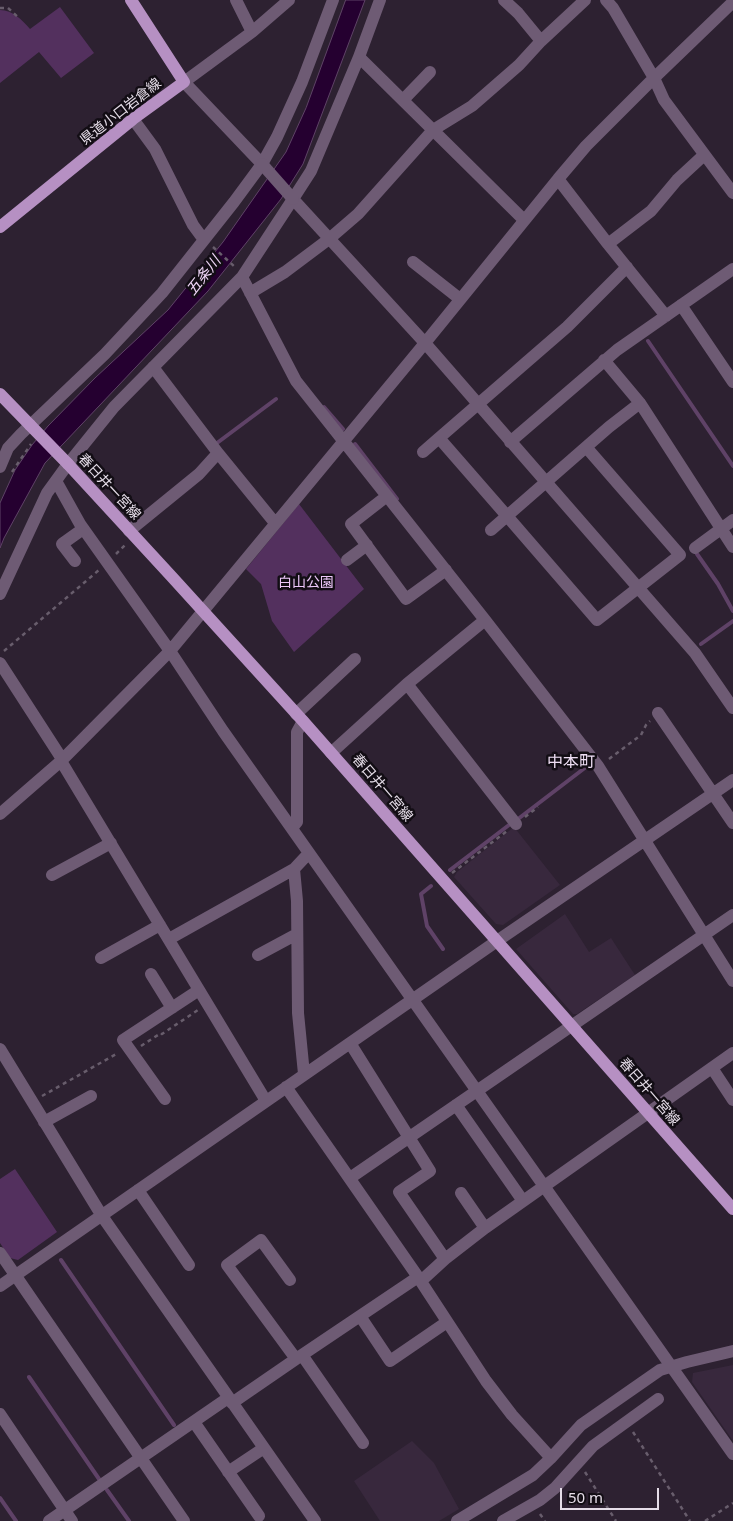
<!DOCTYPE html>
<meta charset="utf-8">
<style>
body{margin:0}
#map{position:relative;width:733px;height:1521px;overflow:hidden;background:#2d2131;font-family:"Noto Sans",sans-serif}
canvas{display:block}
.scale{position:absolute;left:560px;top:1488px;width:99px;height:22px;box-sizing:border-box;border:2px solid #e5dde8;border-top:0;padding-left:6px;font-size:15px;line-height:18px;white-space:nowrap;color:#e5dde8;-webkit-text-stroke:4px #120d14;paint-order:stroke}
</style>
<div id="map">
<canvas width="733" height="1521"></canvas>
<div class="scale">50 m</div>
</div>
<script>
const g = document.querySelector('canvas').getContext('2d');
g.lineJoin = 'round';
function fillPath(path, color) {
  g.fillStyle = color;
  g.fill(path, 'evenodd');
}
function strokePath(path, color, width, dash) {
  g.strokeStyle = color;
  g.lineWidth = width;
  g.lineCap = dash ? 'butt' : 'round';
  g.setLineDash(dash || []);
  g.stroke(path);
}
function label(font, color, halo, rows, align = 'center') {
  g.font = font + ' "Noto Sans","Noto Sans JP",sans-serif';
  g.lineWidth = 5;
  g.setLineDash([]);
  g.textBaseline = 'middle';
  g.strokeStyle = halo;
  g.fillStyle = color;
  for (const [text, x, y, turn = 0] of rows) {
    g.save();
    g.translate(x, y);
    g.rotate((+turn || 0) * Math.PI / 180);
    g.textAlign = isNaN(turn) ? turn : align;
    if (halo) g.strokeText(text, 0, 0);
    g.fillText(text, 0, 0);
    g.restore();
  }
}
fillPath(new Path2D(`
 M 514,827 L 560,885 L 503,925 L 496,924 L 454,877 L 457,872 Z
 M 565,914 L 589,952 L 611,938 L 635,975 L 577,1014 L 573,1014 L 516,949 Z
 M 733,1365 L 733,1441 L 692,1382 L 693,1373 Z
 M 412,1441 L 434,1463 L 459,1509 L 439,1521 L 380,1521 L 354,1481 Z`), '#38283d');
fillPath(new Path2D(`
 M 60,7 L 94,53 L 61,78 L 39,52 L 0,83 L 0,10 C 13,10 22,20 30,29 Z
 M 299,504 L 364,589 L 294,652 L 272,621 L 261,584 L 246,569 Z
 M 15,1169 L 57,1232 L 18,1260 L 10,1258 L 0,1243 L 0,1179 Z`), '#53305e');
const water = new Path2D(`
 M 346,0 L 365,0 L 303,164 L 281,199 L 208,291 L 45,463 L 4,538 L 0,548 L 0,503 L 15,470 L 32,445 L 48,426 L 95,378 L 168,310 L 223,242 L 286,152 L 306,108 Z`);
fillPath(water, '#250030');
strokePath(water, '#5f4267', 1);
strokePath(new Path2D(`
 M 648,341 L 733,466
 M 324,407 L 343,429
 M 217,443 L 276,399
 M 355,444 L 397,499
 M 697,554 L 718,584 L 733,611
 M 701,644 L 733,621
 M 518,819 L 586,767
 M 450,870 L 509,825
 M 431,886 L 421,894 L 427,926 L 443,949
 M 61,1260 L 174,1425
 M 29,1377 L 99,1479
 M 107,1490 L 129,1521
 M 0,1498 L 16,1521`), '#5f4267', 4);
strokePath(new Path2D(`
 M 0,8 L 8,8 L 19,18
 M 213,247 L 235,267
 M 12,472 L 31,444
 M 116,554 L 126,544
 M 4,651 L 99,570
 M 609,759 L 641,735 L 646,725 L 650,721
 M 525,817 L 538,807
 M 452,873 L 507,831
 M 141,1046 L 161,1033 L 162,1034 L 198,1010
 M 42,1096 L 118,1053
 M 633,1432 L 690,1521
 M 585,1472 L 616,1521
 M 540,1514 L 545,1521
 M 705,1521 L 733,1503`), '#685d6c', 2.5, [4, 4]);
strokePath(new Path2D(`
 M 236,0 L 252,32
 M 504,0 L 518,13 L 541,41
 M 606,0 L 613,8 L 654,78 L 664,100 L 733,193
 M 359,57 L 524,220
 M 403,100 L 430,72
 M 133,119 L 155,149 L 193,225 L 204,240
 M 262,164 L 184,82 L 252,32 L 289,0
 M 558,179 L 608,244 L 666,316
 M 293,199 L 425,343 L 695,653 L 733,708
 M 608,244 L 651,211 L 677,180 L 704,155
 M 413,262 L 460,299
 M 627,267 L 567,327 L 439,438 L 507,516 L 609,427 L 640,403
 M 242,277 L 296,381 L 485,620 L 598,766 L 733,981
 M 250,293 L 285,272 L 329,239 L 358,214 L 433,130 L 472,106 L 519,65 L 541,41 L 585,0
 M 681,305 L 733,382
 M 604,360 L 640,403 L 733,547
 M 510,442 L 617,350 L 733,269
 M 423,452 L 439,438
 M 218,453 L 275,523
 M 0,467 L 8,448 L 21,434 L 105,354 L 162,293 L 234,202 L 262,164 L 277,137 L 302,82 L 333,0
 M 56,481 L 80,524 L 170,651 L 223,731 L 733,1454
 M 387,496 L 351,524 L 406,599 L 446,570
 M 491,530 L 507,516 L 597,620 L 680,555 L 586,447
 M 129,531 L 199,474 L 218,453 L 153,367
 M 695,548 L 733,520
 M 347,560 L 367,545
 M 75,561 L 62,544 L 83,529
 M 0,594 L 47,493 L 68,464 L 114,407 L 242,277 L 293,199 L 311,171 L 359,57 L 380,0
 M 0,663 L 62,759
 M 407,684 L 516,824
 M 658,713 L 733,823
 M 296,714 L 355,659
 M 331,753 L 407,684 L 485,620
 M 61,761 L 266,1101
 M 0,814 L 61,761 L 170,651 L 425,343 L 558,179 L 586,146 L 654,78 L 733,2
 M 292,828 L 297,822 L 297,732 L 303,721
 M 294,869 L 297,901 L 298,1013 L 304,1074
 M 52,875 L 111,843
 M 169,939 L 294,869 L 309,853
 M 258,955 L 297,934
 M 101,958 L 160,925
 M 151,974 L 172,1008
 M 350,1043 L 430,1171 L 399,1192 L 445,1259
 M 0,1049 L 102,1216 L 315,1521
 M 712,1068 L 733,1100
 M 286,1087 L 418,1277 L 486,1381 L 512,1415 L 551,1458
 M 165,1099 L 123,1040 L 199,990
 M 456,1105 L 523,1201
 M 44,1122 L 91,1096
 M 350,1178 L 733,915
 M 138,1190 L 189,1265
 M 461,1193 L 485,1228
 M 0,1253 L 184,1521
 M 290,1280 L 261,1240 L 227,1265 L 296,1359 L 418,1277
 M 421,1281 L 445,1259 L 485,1228 L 733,1053
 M 0,1286 L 497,941 L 733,780
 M 360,1316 L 390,1361 L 447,1322
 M 302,1355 L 363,1443
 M 232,1403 L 296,1359
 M 0,1414 L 72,1521
 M 194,1422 L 259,1516
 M 228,1472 L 264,1448
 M 49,1521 L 228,1398
 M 457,1521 L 533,1475 L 551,1458 L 581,1425 L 660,1370 L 687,1362 L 733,1351
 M 503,1521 L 540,1500 L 555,1488 L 593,1446 L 658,1399`), '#6e5b74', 12);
strokePath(new Path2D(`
 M 0,227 L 133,119 L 184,82 L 131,0
 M 0,394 L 30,425
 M 68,464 L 172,577 L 303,721 L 733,1209`), '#b690c3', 12);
strokePath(new Path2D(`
 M 262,164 L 293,199`), '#6e5b74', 12);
strokePath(new Path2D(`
 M 30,425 L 68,464`), '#b690c3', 12);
label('14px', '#e5dde8', '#120d14', [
 ["県道小口岩倉線",121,112,-38],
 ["春日井一宮線",109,487,47],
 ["春日井一宮線",382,788,49],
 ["春日井一宮線",649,1092,49]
]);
label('14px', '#ecc7f9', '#120d14', [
 ["白山公園",306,583]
]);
label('italic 15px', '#edd4f5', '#120d14', [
 ["五条川",204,276,-52]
]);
label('16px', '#eedef4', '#120d14', [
 ["中本町",571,762]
]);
</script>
